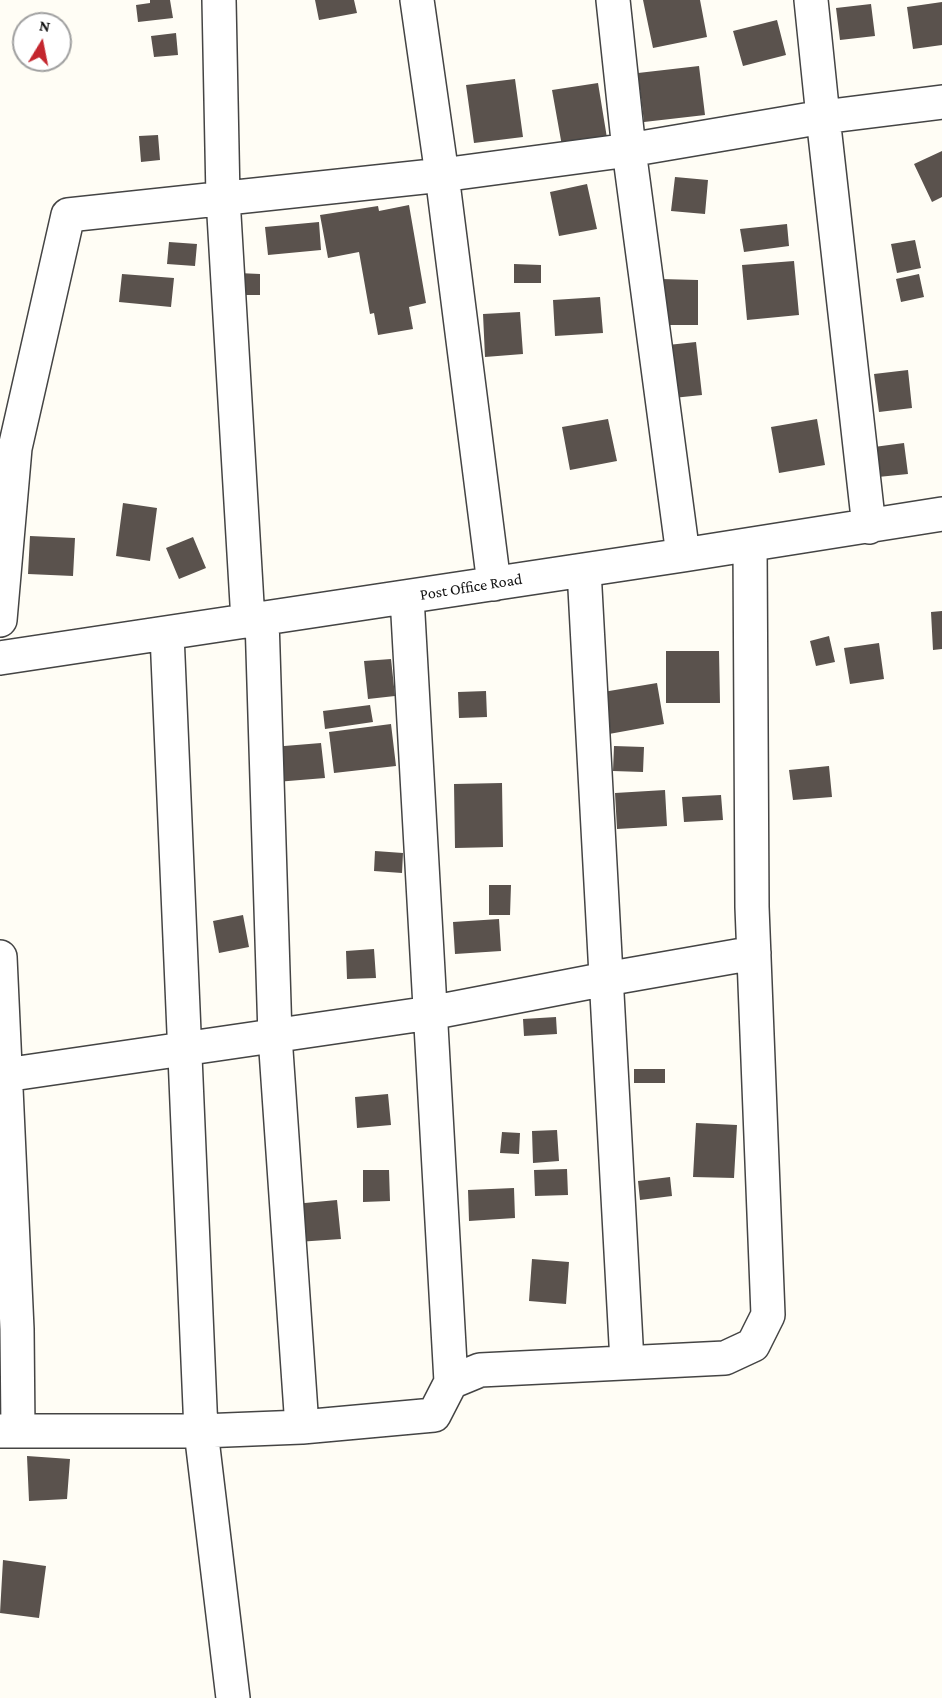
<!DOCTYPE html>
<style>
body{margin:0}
#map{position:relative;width:942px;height:1698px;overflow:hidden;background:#fffdf5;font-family:"Crimson Pro",serif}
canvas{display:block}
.north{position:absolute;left:12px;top:12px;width:60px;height:60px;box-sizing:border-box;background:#fff;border:2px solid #a0a0a0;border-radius:50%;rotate:10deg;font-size:16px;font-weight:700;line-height:24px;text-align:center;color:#111}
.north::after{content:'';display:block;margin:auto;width:21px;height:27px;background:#c4262e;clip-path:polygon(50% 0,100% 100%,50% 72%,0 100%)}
</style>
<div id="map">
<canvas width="942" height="1698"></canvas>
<div class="north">N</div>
</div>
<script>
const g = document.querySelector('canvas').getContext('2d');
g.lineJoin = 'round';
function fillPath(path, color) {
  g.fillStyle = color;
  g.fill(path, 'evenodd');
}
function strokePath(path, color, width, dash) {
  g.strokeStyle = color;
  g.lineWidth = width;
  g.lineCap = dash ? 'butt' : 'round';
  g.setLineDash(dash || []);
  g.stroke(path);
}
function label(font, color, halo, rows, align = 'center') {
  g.font = font + ' "Crimson Pro",serif';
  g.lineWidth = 6;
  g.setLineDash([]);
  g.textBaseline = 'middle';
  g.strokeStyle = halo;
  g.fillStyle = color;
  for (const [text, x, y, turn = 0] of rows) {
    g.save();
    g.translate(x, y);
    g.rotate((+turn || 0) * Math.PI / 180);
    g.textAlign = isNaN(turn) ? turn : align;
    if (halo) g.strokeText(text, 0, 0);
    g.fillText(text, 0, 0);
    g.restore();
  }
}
fillPath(new Path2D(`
 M 150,0 L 170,0 L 173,18 L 138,22 L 136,5 L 150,3 Z
 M 315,0 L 354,0 L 357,13 L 319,20 Z
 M 643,0 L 700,0 L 707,37 L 653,48 Z
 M 942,2 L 942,45 L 913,49 L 907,7 Z
 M 871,4 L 875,36 L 840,40 L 836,8 Z
 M 777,20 L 786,55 L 743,66 L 733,31 Z
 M 176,33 L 178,55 L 154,57 L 151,36 Z
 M 699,66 L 705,115 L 644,122 L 638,73 Z
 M 515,79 L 523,137 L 474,143 L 466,85 Z
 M 598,83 L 607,138 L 562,146 L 552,90 Z
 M 158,135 L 160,160 L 141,162 L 139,136 Z
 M 942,151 L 942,197 L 932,202 L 914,164 Z
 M 675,177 L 708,180 L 705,214 L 671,211 Z
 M 587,184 L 597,229 L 559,236 L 550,192 Z
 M 409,205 L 426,303 L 409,307 L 413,329 L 378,335 L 374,313 L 370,314 L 359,252 L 328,258 L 320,215 L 378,206 L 379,211 Z
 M 319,222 L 321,250 L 268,255 L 265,227 Z
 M 787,224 L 789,246 L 744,252 L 740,229 Z
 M 915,240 L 921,268 L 897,273 L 891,244 Z
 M 169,242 L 197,244 L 195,266 L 167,264 Z
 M 794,261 L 799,315 L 747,320 L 742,265 Z
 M 514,264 L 541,265 L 541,283 L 514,283 Z
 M 238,273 L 260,274 L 260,295 L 237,295 Z
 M 122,274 L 174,278 L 171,307 L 119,302 Z
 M 919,274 L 924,297 L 901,302 L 896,279 Z
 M 661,279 L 698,280 L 698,325 L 661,325 Z
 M 600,297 L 603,333 L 555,336 L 553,300 Z
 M 520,312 L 523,354 L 485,357 L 483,314 Z
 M 696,342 L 702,395 L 673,398 L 668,345 Z
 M 908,370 L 912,408 L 879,412 L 874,374 Z
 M 608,419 L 617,461 L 570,470 L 562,427 Z
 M 817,419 L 825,465 L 779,473 L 771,427 Z
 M 904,443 L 908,474 L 878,477 L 874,447 Z
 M 123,503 L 157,508 L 150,561 L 116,556 Z
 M 30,536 L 75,538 L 73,576 L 28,574 Z
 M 193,537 L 206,568 L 179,579 L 166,548 Z
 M 942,611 L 942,649 L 933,650 L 931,612 Z
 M 829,636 L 835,662 L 816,666 L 810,641 Z
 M 879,643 L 884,679 L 850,684 L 844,648 Z
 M 666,651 L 719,651 L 720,703 L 666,703 Z
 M 391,659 L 395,696 L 368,699 L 364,661 Z
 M 657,683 L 664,724 L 609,734 L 603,692 Z
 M 486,691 L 487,717 L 459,718 L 458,692 Z
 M 370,705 L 373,722 L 325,729 L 323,711 Z
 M 391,724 L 396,766 L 334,773 L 329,732 Z
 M 321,743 L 325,778 L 276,782 L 272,747 Z
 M 614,746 L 644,747 L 643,772 L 613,771 Z
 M 829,766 L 832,797 L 793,800 L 789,770 Z
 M 502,783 L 503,847 L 455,848 L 454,784 Z
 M 665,790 L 667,826 L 617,829 L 615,793 Z
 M 721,795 L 723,820 L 684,822 L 682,797 Z
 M 375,851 L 403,853 L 402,873 L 374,871 Z
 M 489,885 L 511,885 L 510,915 L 489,915 Z
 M 243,915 L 249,947 L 219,953 L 213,921 Z
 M 499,919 L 501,951 L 455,954 L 453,922 Z
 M 374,949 L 376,978 L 347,979 L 346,951 Z
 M 556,1017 L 557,1034 L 524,1036 L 523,1019 Z
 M 634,1069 L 665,1069 L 665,1083 L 634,1083 Z
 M 388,1094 L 391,1125 L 357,1128 L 355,1097 Z
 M 696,1123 L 737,1125 L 734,1178 L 693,1177 Z
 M 557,1130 L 559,1161 L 533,1163 L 532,1131 Z
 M 502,1132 L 520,1133 L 519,1154 L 500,1153 Z
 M 567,1169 L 568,1195 L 535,1196 L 534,1170 Z
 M 363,1170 L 389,1170 L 390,1201 L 363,1202 Z
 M 670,1177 L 672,1196 L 640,1200 L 638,1181 Z
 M 514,1188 L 515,1218 L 469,1221 L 468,1190 Z
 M 337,1200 L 341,1239 L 297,1242 L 294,1204 Z
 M 532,1259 L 569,1262 L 566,1304 L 529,1301 Z
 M 27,1456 L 70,1459 L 67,1499 L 29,1501 Z
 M 3,1560 L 46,1566 L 39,1618 L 0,1613 Z`), '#5a524d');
const minor = new Path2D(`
 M 219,0 L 223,198 L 248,621
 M 417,0 L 442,175 L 494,584
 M 613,0 L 629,150 L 823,117 L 869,527
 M 811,0 L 823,117 L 942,102
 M 584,570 L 627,1362
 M 407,597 L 451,1382
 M 262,619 L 275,1036 L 302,1427
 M 0,620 L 15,448 L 68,215 L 442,175 L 629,150 L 683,555
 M 167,634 L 201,1431 L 302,1427 L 434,1415 L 451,1382 L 480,1370 L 725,1358 L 753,1345 L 768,1315 L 752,907 L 750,545
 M 0,658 L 683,555 L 942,514
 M 0,957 L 17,1329 L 18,1430
 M 5,1075 L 430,1013 L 606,979 L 754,953
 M 0,1431 L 201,1431 L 233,1698`);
strokePath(minor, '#444', 36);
strokePath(minor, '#fff', 33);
label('16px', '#111', '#fff', [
 ["Post Office Road",471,587,-9]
]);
</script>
